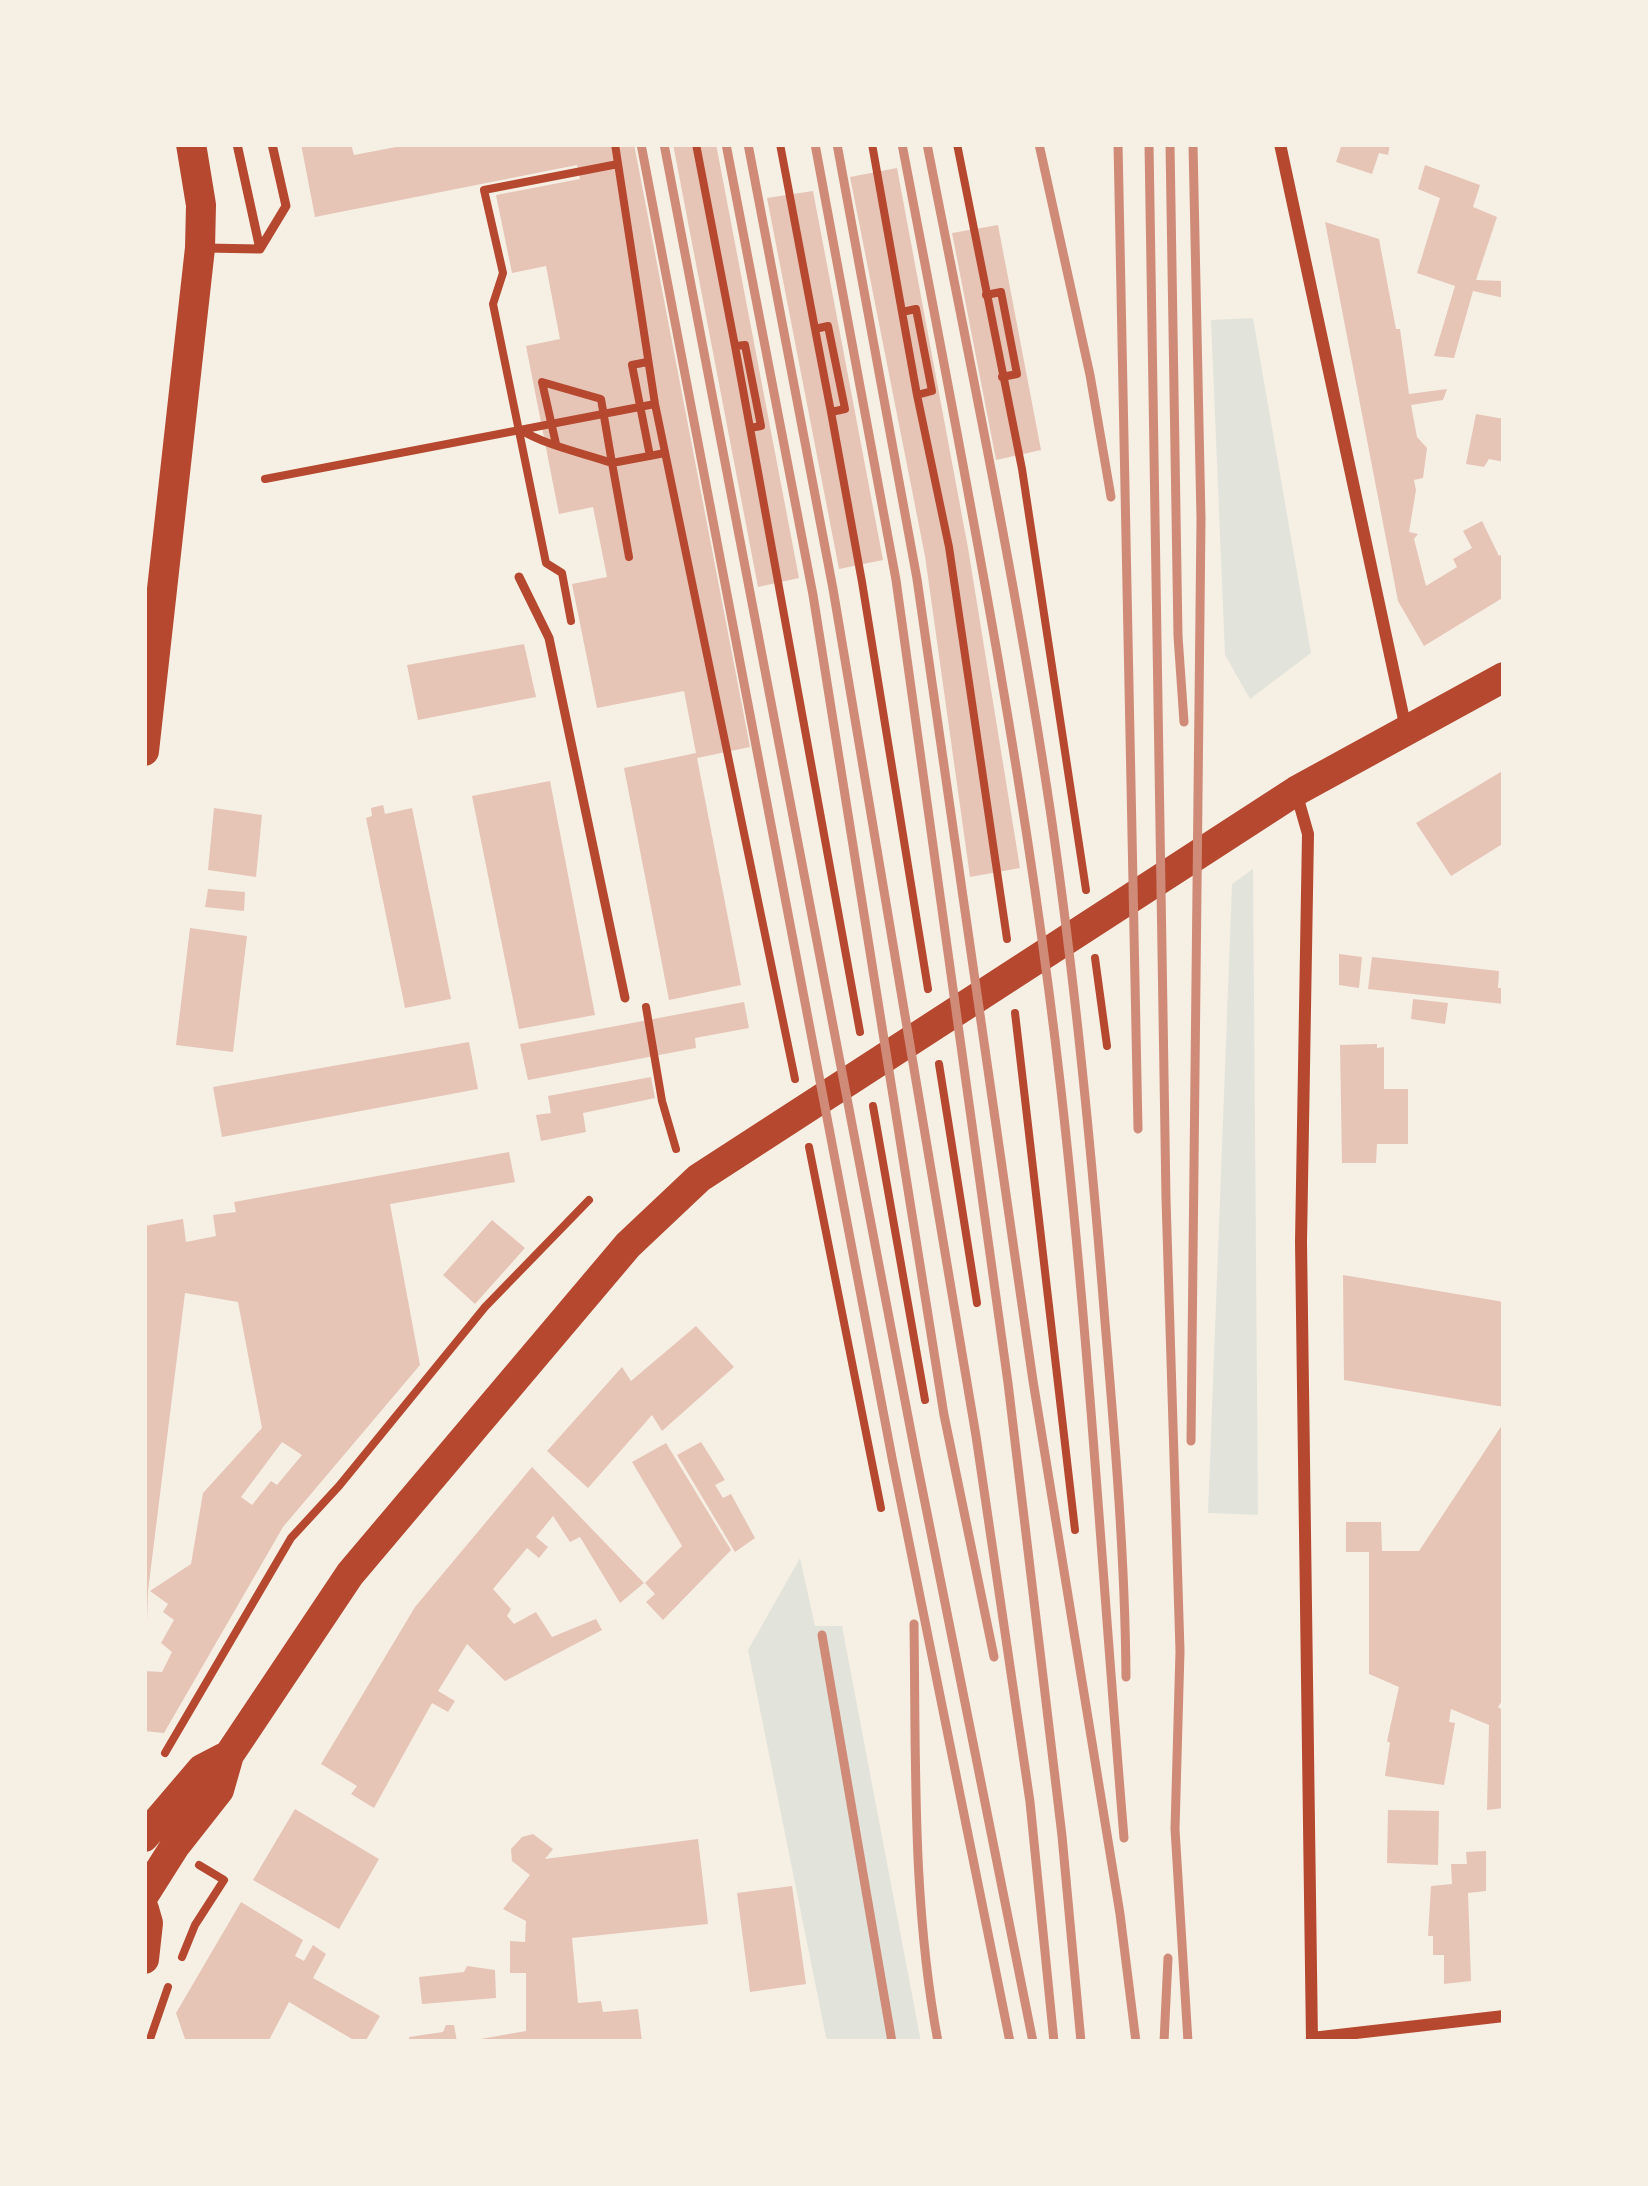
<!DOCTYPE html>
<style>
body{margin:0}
#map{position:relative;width:1648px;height:2186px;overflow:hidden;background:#f6efe4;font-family:"Nunito Sans",sans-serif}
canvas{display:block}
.frame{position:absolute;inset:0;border:147px solid #f6efe4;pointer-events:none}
</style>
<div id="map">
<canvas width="1648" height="2186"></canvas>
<div class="frame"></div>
</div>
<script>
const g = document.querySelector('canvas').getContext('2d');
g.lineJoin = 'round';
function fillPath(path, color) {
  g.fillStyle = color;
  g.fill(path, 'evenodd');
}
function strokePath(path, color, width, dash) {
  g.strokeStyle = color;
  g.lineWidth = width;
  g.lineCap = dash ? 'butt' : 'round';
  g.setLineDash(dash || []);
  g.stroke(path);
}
fillPath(new Path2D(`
 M 1253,318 L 1311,653 L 1250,699 L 1225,655 L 1211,320 Z
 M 1253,869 L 1258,1515 L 1208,1513 L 1232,884 Z
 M 800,1558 L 815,1626 L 842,1626 L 921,2042 L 827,2042 L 748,1650 Z`), '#e2e4dc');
fillPath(new Path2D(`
 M 301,144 L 351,144 L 354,155 L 412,144 L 634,144 L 750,747 L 697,758 L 741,985 L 669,1000 L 624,768 L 696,753 L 684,691 L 597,708 L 572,584 L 607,577 L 593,507 L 559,514 L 526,346 L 560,339 L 546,266 L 512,273 L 496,195 L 580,179 L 577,165 L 315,217 Z
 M 673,144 L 716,144 L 799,578 L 758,587 Z
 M 1342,144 L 1390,144 L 1388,155 L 1379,153 L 1372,174 L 1336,162 Z
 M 1425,165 L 1480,185 L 1473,207 L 1497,217 L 1476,280 L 1504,281 L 1504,298 L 1473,291 L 1454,358 L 1434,356 L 1455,286 L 1417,273 L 1440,198 L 1418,189 Z
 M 897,168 L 968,548 L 1020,868 L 970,877 L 925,556 L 850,177 Z
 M 813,191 L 883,560 L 839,569 L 767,198 Z
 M 1325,222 L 1379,239 L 1396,329 L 1400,329 L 1409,394 L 1447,389 L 1443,400 L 1411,405 L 1417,437 L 1427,448 L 1423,478 L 1414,480 L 1416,490 L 1409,532 L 1418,534 L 1414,539 L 1426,586 L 1457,567 L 1453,559 L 1472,548 L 1463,531 L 1482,521 L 1499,556 L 1504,553 L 1504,597 L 1424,646 L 1398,601 Z
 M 998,225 L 1041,450 L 996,460 L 952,233 Z
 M 1476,414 L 1504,419 L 1504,462 L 1489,459 L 1484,467 L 1466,464 Z
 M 524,644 L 536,697 L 418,720 L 407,665 Z
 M 1504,770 L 1504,843 L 1451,876 L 1416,823 Z
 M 550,781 L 595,1015 L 519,1029 L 472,796 Z
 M 383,805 L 385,814 L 412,808 L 451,999 L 405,1008 L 366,818 L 372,816 L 371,808 Z
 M 214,808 L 262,815 L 256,877 L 208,870 Z
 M 208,889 L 245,892 L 244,911 L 205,907 Z
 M 190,928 L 247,936 L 233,1052 L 176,1045 Z
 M 1339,954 L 1362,957 L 1359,988 L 1339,985 Z
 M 1372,957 L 1499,971 L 1498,988 L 1504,988 L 1504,1004 L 1368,989 Z
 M 1413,999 L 1448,1003 L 1445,1024 L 1411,1019 Z
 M 744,1002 L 749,1028 L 695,1038 L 696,1048 L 528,1080 L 520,1044 Z
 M 469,1042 L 478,1089 L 222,1137 L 213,1087 Z
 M 1377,1044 L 1377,1048 L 1384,1047 L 1384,1089 L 1408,1089 L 1408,1144 L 1377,1144 L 1376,1163 L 1342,1163 L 1340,1045 Z
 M 651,1077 L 655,1098 L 583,1113 L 586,1132 L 541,1141 L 536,1115 L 551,1113 L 548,1096 Z
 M 509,1152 L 515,1182 L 390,1204 L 420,1365 L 283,1527 L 164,1733 L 144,1731 L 144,1671 L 162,1672 L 172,1652 L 161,1643 L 174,1620 L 163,1612 L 168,1604 L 150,1591 L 191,1564 L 203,1493 L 262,1428 L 238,1302 L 185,1293 L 148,1591 L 147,1622 L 144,1622 L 144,1226 L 183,1219 L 186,1242 L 216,1236 L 213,1215 L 236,1212 L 234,1202 ZM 282,1442 L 302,1455 L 277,1485 L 271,1481 L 252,1505 L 241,1497 Z
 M 492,1220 L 525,1248 L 475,1304 L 443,1275 Z
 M 1343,1275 L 1504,1302 L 1504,1407 L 1344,1380 Z
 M 696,1326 L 734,1367 L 662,1431 L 652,1415 L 588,1488 L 547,1451 L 622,1367 L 631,1381 Z
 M 1504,1422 L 1504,1698 L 1498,1707 L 1504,1711 L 1504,1808 L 1487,1810 L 1489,1725 L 1451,1709 L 1449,1722 L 1455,1723 L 1444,1785 L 1385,1776 L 1390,1743 L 1387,1741 L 1399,1687 L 1369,1674 L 1369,1552 L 1346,1552 L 1346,1522 L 1381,1522 L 1382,1551 L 1419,1551 Z
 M 701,1442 L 725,1480 L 715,1485 L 723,1498 L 731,1494 L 755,1538 L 735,1552 L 677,1455 Z
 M 666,1443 L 731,1550 L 663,1620 L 646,1602 L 655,1594 L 645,1583 L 682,1546 L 632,1462 Z
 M 532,1467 L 644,1583 L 620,1603 L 580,1537 L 570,1542 L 553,1516 L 536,1537 L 548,1547 L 539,1558 L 527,1548 L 493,1589 L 511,1609 L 507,1616 L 514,1624 L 536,1612 L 552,1637 L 596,1619 L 602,1630 L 505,1681 L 467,1644 L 438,1691 L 455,1701 L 448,1712 L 432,1703 L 374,1808 L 351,1794 L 357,1786 L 321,1764 L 415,1607 Z
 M 295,1809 L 379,1859 L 339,1929 L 253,1880 Z
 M 1388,1810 L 1439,1811 L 1438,1865 L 1387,1863 Z
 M 533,1834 L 553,1849 L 545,1859 L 698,1839 L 708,1924 L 572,1938 L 578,2003 L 601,2001 L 603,2012 L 638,2009 L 642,2042 L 463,2042 L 526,2031 L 526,1973 L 510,1973 L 510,1941 L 525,1942 L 526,1921 L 503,1909 L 530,1875 L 512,1861 L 511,1849 L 522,1837 Z
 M 1486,1851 L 1486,1891 L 1468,1893 L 1471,1981 L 1444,1984 L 1444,1955 L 1433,1955 L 1433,1936 L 1428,1936 L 1431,1886 L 1452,1884 L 1451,1864 L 1467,1864 L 1466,1852 Z
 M 792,1886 L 806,1984 L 750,1992 L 737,1893 Z
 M 241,1902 L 303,1940 L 295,1956 L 304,1961 L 313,1945 L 326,1954 L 313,1978 L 380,2016 L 365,2042 L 357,2042 L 289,2002 L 268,2042 L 186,2042 L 176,2013 Z
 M 467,1966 L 495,1970 L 496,1998 L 422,2004 L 419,1977 L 464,1972 Z
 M 446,2025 L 454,2025 L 457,2042 L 410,2042 L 409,2037 L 443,2032 Z`), '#e6c5b7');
strokePath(new Path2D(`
 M 615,144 L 655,404 L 795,1079
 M 696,144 L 735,346 L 745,345 L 761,426 L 750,428 L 860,1032
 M 780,144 L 815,329 L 828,326 L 845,409 L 831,412 L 862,582 L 928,989
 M 872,144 L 902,312 L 916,309 L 932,391 L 917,395 L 949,547 L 1007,939
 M 957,144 L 1022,469 L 1086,890
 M 986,295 L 1001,292 L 1017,374 L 1002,377
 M 902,312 L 917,395
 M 815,329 L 831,412
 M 735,346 L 750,428
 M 647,362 L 632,365 L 650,456
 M 519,429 C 547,446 579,452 612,463 L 601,399 L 542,382 L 556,444
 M 265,479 L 655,404
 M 629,557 L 612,463 L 665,453
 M 571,621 L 562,573 L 546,563 L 493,304 L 503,273 L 484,190 L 618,164
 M 1095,958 L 1107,1046
 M 646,1007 L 662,1101 L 676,1149
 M 1015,1013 L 1075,1530
 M 939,1064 L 977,1303
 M 873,1106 L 925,1400
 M 809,1147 L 881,1508
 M 165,1753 L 291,1538 L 339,1486 L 485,1307 L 589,1200
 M 182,1957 L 195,1925 L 224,1880 L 199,1865
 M 149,2042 L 168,1987`), '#b5482f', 8);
strokePath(new Path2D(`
 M 237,144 L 260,249
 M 205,248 L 260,249
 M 260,249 L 286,206 L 272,144
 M 519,577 L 549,638 L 625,998`), '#b5482f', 9);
strokePath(new Path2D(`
 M 1280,144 L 1406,729
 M 1296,792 L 1308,834 L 1301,1242 L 1312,2042
 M 1312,2038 L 1504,2016`), '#b5482f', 12);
strokePath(new Path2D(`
 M 144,751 L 200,248 L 201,205 L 191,144
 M 144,1837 L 202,1769 L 229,1755
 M 144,1895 L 175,1846 L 219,1790 L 229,1755 L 350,1574 L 628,1245 L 699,1178 L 1296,791 L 1504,677
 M 144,1909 L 148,1923 L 144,1959`), '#b5482f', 30);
strokePath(new Path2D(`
 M 641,144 L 893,1463 L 1010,2042
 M 664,144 L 916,1458 L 1033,2042
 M 726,144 L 813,595 L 944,1415 L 994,1657
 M 748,144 L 833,589 L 976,1436 L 1030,1802 L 1054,2042
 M 815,144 L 896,580 L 1008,1383 L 1062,1836 L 1081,2042
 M 837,144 L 917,579 L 1033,1381 L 1120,1914 L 1136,2042
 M 902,144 C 962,458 1025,772 1061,1090 C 1089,1338 1103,1589 1124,1838
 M 927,144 C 969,358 1014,573 1047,789 C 1074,965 1091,1144 1105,1322 C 1115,1441 1125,1558 1126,1677
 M 1039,144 L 1090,375 L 1111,497
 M 1118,144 L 1138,1129
 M 1149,144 L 1166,1199 L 1180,1651 L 1175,1829 L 1188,2042
 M 1170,144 L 1178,636 L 1184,722
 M 1191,1441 L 1201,519 L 1193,144
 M 914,1624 C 916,1764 912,1904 938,2042
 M 822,1635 L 892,2042
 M 1164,2042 L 1168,1958`), '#cf8b77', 9);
</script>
